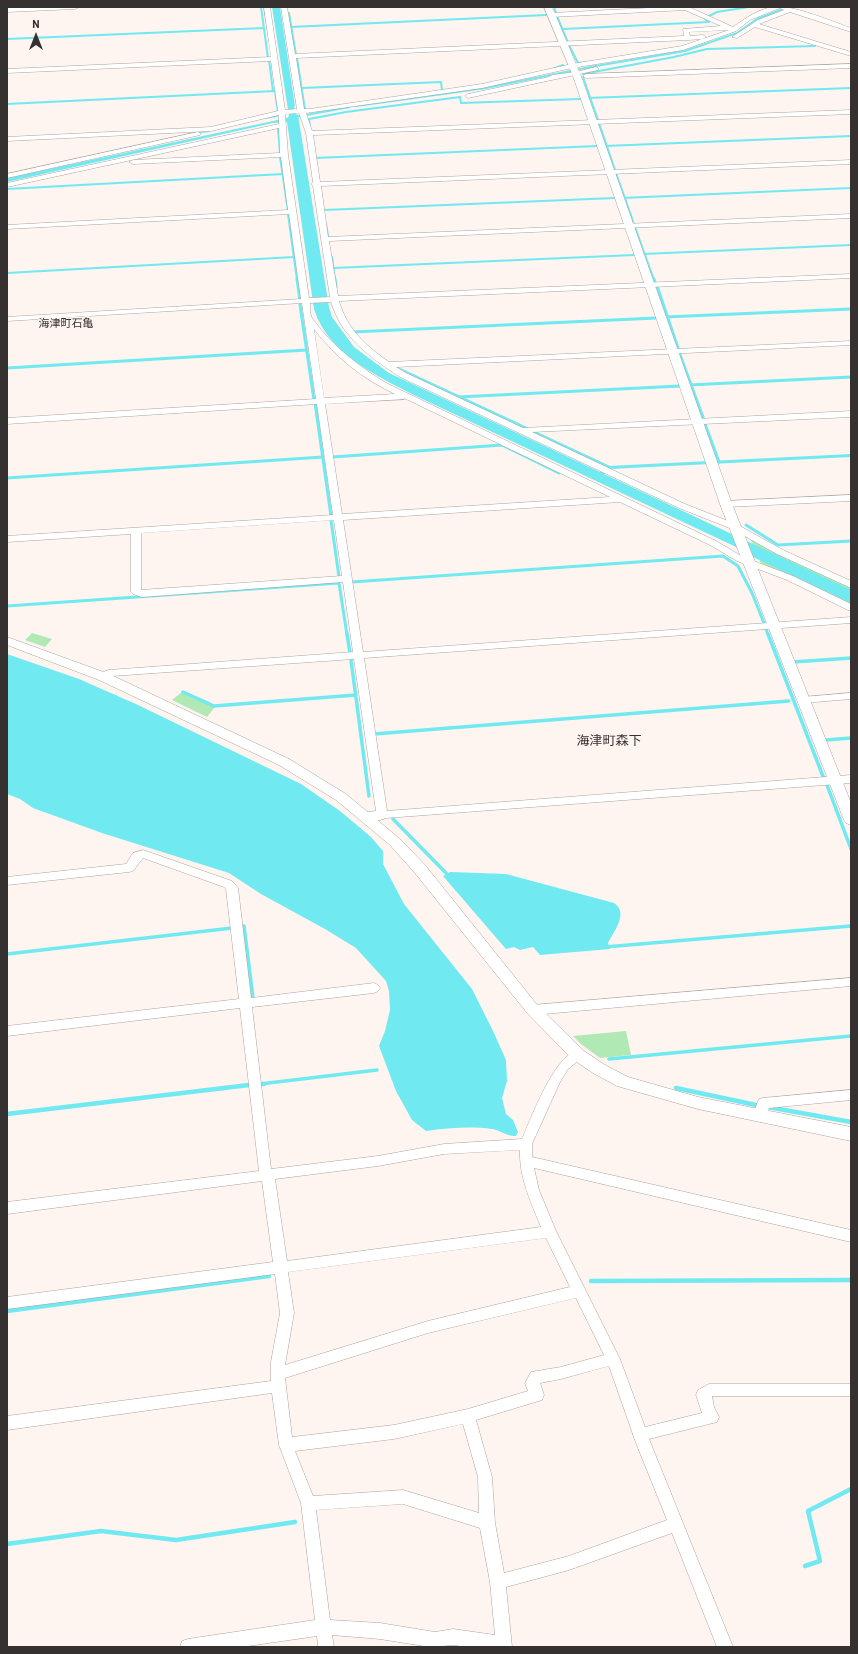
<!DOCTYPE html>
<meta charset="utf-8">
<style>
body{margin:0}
#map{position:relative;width:858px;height:1654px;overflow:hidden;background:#fef4f0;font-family:Barlow,sans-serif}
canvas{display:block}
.frame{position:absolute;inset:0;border:8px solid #353130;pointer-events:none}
.north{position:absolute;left:16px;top:16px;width:40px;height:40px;-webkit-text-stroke:3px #fef4f0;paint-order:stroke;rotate:0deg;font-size:11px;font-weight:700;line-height:16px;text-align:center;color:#353130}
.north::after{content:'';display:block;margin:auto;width:14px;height:18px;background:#353130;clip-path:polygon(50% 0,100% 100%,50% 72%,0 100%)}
</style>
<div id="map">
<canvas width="858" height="1654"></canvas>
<div class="frame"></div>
<div class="north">N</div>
</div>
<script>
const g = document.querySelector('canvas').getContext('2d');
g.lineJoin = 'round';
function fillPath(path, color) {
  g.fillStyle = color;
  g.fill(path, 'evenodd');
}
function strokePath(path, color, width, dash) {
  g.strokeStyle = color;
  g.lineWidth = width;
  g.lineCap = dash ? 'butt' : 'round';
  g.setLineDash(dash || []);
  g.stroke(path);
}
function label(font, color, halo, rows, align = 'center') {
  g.font = font + ' Barlow,"Noto Sans JP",sans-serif';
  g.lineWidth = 3;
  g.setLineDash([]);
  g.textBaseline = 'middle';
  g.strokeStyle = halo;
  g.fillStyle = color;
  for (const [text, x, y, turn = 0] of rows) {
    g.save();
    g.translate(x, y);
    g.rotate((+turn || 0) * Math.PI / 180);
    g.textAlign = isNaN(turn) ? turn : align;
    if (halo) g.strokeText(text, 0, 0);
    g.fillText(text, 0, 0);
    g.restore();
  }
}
fillPath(new Path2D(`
 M 750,538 L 851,588 L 851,605 L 761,564 Z
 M 32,633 L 52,639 L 45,647 L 25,640 Z
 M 182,692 L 215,707 L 207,717 L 172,700 Z
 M 626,1031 L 631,1055 L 600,1058 L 581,1044 L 573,1036 Z`), '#b1e9b4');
fillPath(new Path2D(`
 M 272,7 L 280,7 L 295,106 L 294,107 L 296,114 L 298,115 L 329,307 L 332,317 L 354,347 L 389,373 L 600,472 L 605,467 L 608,466 L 851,454 L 851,457 L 610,469 L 604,474 L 851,590 L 851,603 L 755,558 L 734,546 L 416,396 C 377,376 328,354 314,309 L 287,122 L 273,123 L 7,182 L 7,178 L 287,118 L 289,116 Z
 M 7,654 L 79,679 L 138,705 L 301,784 L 340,811 L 371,837 L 383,851 L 383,864 L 404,904 L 472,989 L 493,1031 L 506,1060 L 507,1081 L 502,1098 L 506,1114 L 513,1120 L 518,1132 L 516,1136 C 508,1137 500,1130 492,1129 C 470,1126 448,1128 426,1131 L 412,1120 L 396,1091 L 379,1046 L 385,1031 L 390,1010 L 389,991 L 386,981 L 356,948 L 325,929 L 261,894 L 229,873 L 102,833 L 33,808 L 20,799 L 7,794 Z
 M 450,872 L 506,874 L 614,903 C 629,913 614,931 608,943 L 610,949 L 540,955 L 533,947 L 520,950 L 514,947 L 506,949 L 443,876 Z`), '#70e9f0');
strokePath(new Path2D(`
 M 261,7 L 268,58
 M 554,7 L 556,13
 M 289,13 L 296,55
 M 557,16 L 568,43
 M 707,17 L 717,12 L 749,7
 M 291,27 L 546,15
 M 563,29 L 709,22 L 704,18
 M 7,39 L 264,28
 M 569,45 L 578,63 L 587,62
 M 297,58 L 305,110
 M 269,60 L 273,91
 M 553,69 L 563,65
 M 583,74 L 674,57 L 707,49 L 815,46
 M 583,77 L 598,120
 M 302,88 L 441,82 L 442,90 L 447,90
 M 588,98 L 851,88
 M 7,104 L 275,91 L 278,112
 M 356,106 L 486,88 L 590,67 L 685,51 L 737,33 L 757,19 L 783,9 L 783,7
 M 295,117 L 350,107
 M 264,118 L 277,116
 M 599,123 L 615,170
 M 275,128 L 278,128 L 280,154
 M 310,128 L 309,119 L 346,112 L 460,97 L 461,103 L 580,99
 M 196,133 L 209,131
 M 605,146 L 851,136
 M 280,157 L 288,211
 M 315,158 L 597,146
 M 616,173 L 634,224
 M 7,189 L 283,174
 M 622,198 L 851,188
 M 324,210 L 615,198
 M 288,214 L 297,280
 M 326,224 L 328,236
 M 635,227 L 654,280
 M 643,254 L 851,245
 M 332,257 L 335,280
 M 333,268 L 634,255
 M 7,273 L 294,257`), '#70e9f0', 2);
strokePath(new Path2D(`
 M 297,279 L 300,300
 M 335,279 L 336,287
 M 654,279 L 655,283
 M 657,286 L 678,348
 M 300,305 L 314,400
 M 665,317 L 851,309
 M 353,332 L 656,318
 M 679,352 L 704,420
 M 395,367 L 526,428
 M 7,368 L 307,350
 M 689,385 L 851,377
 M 458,397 L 680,386
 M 315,403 L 331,516
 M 705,424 L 719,462
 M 534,432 L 609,467
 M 333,457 L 502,445 L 559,473
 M 7,478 L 323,457
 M 331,520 L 339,577
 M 746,525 L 778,545 L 851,541
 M 352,582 L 723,556 L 738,566 L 752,593 L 764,623
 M 339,583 L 347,635
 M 7,606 L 339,583
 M 766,629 L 768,635`), '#70e9f0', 3);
strokePath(new Path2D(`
 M 347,634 L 350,653
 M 768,634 L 824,779
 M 351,660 L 369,796
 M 793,662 L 851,658
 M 183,692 L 214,706 L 356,695
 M 374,734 L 789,701
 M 826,740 L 851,738
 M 827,785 L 851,849
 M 393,819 L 449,876
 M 241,927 L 244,926 L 253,998
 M 605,947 L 851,926
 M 7,954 L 232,928
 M 609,1059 L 851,1036
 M 260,1084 L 377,1070`), '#70e9f0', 3.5);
strokePath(new Path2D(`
 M 260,1084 L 264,1084
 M 676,1088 L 756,1105
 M 768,1107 L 851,1122
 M 7,1114 L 249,1085
 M 591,1281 L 851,1280
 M 7,1311 L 269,1276
 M 7,1544 L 101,1531 L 176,1540 L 295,1522
 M 805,1566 L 820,1561 L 808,1511 L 851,1489`), '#70e9f0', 4.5);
const minor = new Path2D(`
 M 264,7 L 270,7 L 285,110 L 297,109 L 281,7 L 287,7 L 295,54 L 684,36 L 683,29 L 721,26 L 685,10 L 551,17 L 548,15 L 551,13 L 669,7 L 689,7 L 733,27 C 744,19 760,8 774,7 C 795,5 830,21 851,28 L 851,32 L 790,12 L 759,24 L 851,52 L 851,56 L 755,27 L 737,38 L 732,37 L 758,20 L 784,10 L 780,8 L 750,20 L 736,31 L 683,50 L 572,68 L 482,88 L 306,113 L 312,131 L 851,110 L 851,114 L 313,135 L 320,182 L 851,160 L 851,164 L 321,186 L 328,237 L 851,214 L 851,218 L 329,241 L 338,296 L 851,274 L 851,278 L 339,301 C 347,329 366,346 389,362 L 851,341 L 851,345 L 396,367 L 406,373 L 523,428 L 851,411 L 851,417 L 532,432 L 685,504 L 738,525 L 783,550 L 851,581 L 851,588 L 777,554 L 732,529 L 679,508 L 400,377 C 370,357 342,338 331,302 L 310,303 C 310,307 310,315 312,318 C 331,345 358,366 386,383 L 716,541 L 743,557 L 793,576 L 851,604 L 851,611 L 848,610 L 787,580 L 737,561 L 710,545 L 620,502 L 343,520 L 363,652 L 851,617 L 851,623 L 364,658 L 387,811 L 851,775 L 851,783 L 386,818 C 381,821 368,821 361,819 L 360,816 L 361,813 L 376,811 L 354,659 L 112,676 L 108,679 L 100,679 L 99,677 L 105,671 L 109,670 L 353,652 L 343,582 L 142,597 L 133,594 L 131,592 L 131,534 L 7,542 L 7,536 L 333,515 L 317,404 L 7,424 L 7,418 L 316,399 L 302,303 L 7,321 L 7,317 L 301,299 L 289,214 L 7,229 L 7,225 L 288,210 L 281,157 L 133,164 L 129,162 L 133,160 L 280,153 L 279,128 L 7,187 L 7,183 L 279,124 L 279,115 L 211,131 L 7,141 L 7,137 L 211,127 L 278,111 L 271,61 L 7,73 L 7,69 L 271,57 ZM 729,30 L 682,46 L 572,64 L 482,84 L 310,109 L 304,109 L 296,58 L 688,40 L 703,39 L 706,37 L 703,35 L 690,36 L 689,32 ZM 299,113 L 306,133 L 313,182 L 311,184 L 313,186 L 330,297 L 309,298 L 288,155 L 285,114 ZM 314,329 C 336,358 363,379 395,394 L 324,398 ZM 404,399 L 404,398 L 610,497 L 342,514 L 325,404 ZM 334,520 L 342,576 L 141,590 L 141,533 Z
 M 851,64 L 851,68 L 586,78 L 583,76 L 586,74 Z
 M 596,67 L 598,68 L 598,70 L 468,98 L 465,96 L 468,94 L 549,77 L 552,75 L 576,72 Z
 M 198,132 L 201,134 L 200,135 L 7,178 L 7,174 Z
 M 851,495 L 851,501 L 726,507 L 721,504 L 726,501 Z
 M 851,693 L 851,699 L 803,703 L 798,700 L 803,697 Z
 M 143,850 L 232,881 L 238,888 L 251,998 L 374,983 L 378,985 L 380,988 L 378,991 L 374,993 L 252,1007 L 271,1169 L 378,1156 L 444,1144 L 522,1139 C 530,1121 558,1044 582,1052 L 584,1055 L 582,1058 L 568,1069 L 560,1082 L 532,1144 L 532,1157 L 851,1230 L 851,1242 L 534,1168 L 539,1190 L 556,1231 L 620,1359 L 645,1427 L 702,1413 L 696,1395 L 698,1390 L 709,1384 L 851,1384 L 851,1396 L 712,1396 L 714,1407 L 719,1417 L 717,1422 L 649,1439 L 733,1647 L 717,1647 L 672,1533 L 569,1570 L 506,1587 L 512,1647 L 469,1647 L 453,1645 L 430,1647 L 380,1639 L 332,1635 L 334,1647 L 318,1647 L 317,1636 L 241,1647 L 180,1647 L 182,1641 L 188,1639 L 315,1620 L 301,1503 L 279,1445 L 272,1393 L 7,1430 L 7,1416 L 271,1381 L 271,1362 L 280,1313 L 275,1274 L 7,1309 L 7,1297 L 273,1262 L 262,1181 L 7,1214 L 7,1202 L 259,1171 L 240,1008 L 7,1036 L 7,1026 L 239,999 L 226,889 L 224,887 L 143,858 L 133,871 L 129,872 L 7,885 L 7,877 L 126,864 L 133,853 ZM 520,1150 C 519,1178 531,1202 541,1227 L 287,1261 L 275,1179 L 378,1166 L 444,1154 ZM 546,1238 L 570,1287 L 428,1321 L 285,1365 L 294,1313 L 288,1272 ZM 576,1298 L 604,1355 L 561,1367 L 531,1372 L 525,1383 L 528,1391 L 468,1409 L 394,1425 L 292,1437 L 285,1378 L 428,1333 ZM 609,1366 L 636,1443 L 667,1520 L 569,1556 L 504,1573 L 495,1523 L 492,1477 L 476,1420 L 542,1400 L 544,1395 L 540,1383 L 561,1379 ZM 463,1424 L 478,1477 L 479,1513 L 403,1490 L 313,1496 L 295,1451 L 394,1439 ZM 403,1504 L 480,1528 L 490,1582 L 495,1635 L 453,1629 L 435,1632 L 380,1623 L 330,1620 L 316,1510 Z
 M 851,978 L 851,986 L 533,1015 L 529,1013 L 527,1010 L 529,1007 L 533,1005 Z
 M 851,1090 L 851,1100 L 769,1108 L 765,1121 L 761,1122 L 757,1121 C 753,1115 756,1105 759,1099 L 763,1098 Z`);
const tertiary = new Path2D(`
 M 79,7 L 75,9 L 7,12 L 7,8 Z
 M 544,7 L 552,7 L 581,76 L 732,504 L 851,803 L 851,825 L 846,823 L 844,820 L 720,504 L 573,76 Z
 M 7,637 L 109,674 L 289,759 L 346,794 L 400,839 L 425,865 L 538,1006 L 584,1051 L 605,1065 L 628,1077 L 698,1097 L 851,1127 L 851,1141 L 698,1109 L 617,1086 L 593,1073 L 572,1059 L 528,1014 L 415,873 L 390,845 L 336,800 L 279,765 L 99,680 L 7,645 Z`);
strokePath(minor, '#aca39f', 1);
strokePath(tertiary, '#aca39f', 1);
fillPath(minor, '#fff');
fillPath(tertiary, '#fff');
label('11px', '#353130', '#fef4f0', [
 ["海津町石亀",66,323]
]);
label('13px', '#353130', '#fef4f0', [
 ["海津町森下",609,741]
]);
</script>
